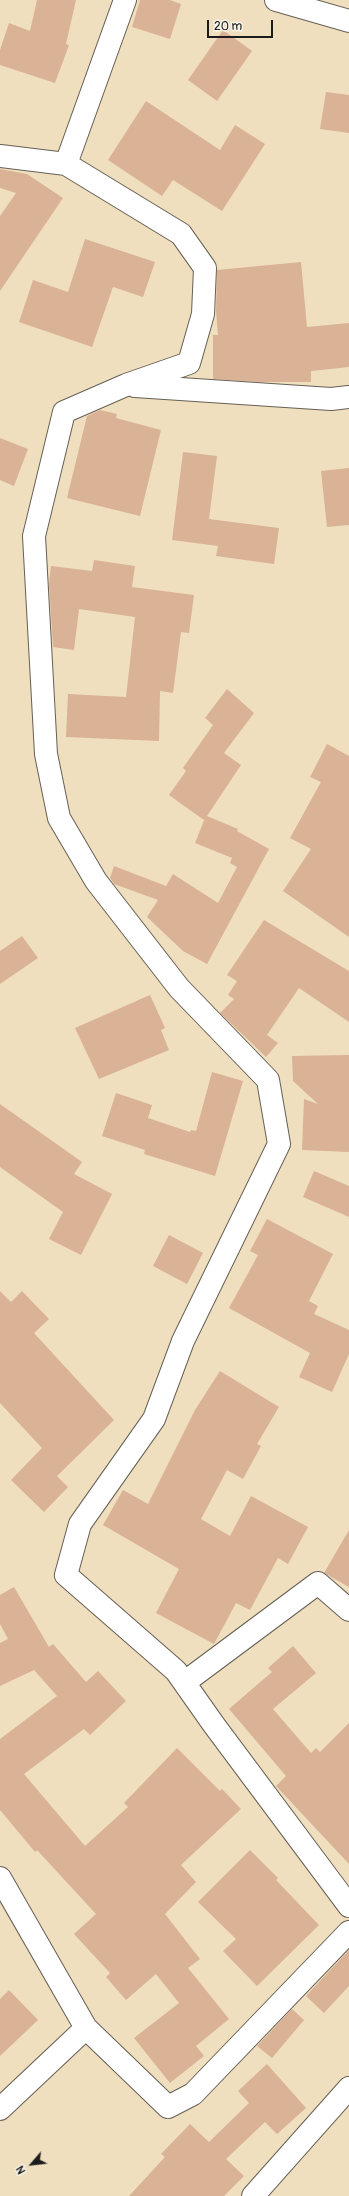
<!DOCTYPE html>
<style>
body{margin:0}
#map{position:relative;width:349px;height:2196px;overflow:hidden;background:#efdfbf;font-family:Pangolin,sans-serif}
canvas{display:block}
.north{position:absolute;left:12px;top:2144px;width:40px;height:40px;-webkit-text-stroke:3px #f7f3e8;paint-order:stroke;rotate:242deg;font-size:11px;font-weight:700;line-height:16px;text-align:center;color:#1c1c1c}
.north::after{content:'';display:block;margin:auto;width:14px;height:18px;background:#1c1c1c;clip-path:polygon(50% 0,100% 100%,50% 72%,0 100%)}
.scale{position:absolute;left:207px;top:20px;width:66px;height:18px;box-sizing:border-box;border:2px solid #1c1c1c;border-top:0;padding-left:5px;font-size:12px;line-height:14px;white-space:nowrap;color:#1c1c1c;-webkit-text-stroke:3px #f7f3e8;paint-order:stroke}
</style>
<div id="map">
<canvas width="349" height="2196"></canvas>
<div class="north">N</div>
<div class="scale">20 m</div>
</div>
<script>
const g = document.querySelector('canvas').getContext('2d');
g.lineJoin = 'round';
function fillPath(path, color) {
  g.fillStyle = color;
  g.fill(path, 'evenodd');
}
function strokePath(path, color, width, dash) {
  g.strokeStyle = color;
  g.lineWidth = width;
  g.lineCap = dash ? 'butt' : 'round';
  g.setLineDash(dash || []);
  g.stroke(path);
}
fillPath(new Path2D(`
 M 37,0 L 76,0 L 66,44 L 69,45 L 55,83 L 0,65 L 0,50 L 9,23 L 30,31 Z
 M 140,0 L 170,0 L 181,4 L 170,39 L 132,27 Z
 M 223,30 L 252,51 L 217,101 L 188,80 Z
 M 326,92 L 349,95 L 349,133 L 320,129 Z
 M 146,101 L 220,150 L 235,125 L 265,144 L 222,211 L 173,180 L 162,196 L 108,160 Z
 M 0,169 L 27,174 L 63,198 L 0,291 L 0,216 L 16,193 L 0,188 Z
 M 85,239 L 155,262 L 143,297 L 113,287 L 92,347 L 19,322 L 33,280 L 68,292 Z
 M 301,262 L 307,327 L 349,323 L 349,367 L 311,371 L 311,382 L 260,382 L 213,379 L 213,335 L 218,335 L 216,311 L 217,270 Z
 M 100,410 L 117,414 L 116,418 L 161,430 L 140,516 L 67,498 L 87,416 Z
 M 0,438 L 28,449 L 14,486 L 0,480 Z
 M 183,452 L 217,456 L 209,519 L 279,528 L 274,564 L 216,556 L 218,546 L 172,540 Z
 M 349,468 L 349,525 L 327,527 L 321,471 Z
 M 94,560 L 135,566 L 132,587 L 194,595 L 189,633 L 181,632 L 173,693 L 160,691 L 159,741 L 66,737 L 68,694 L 126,697 L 135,617 L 79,609 L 74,650 L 53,647 L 49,583 L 51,566 L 92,571 Z
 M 227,689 L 254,713 L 224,753 L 241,765 L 207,816 L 238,829 L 237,831 L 269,849 L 207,964 L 183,951 L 147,917 L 158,900 L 114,884 L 110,878 L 114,866 L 166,886 L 173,874 L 218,903 L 237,867 L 230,863 L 232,858 L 195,843 L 205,818 L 204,820 L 169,795 L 186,771 L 183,768 L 213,725 L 205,718 Z
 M 327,744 L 349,756 L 349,937 L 283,891 L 311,849 L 290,838 L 321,782 L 310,777 Z
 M 264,920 L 349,971 L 349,1022 L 299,988 L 267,1035 L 278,1043 L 266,1057 L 220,1013 L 234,999 L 228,995 L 237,981 L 227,975 Z
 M 22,936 L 38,958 L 0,984 L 0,951 Z
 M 150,995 L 165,1028 L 161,1030 L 169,1050 L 99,1079 L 75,1028 Z
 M 349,1055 L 349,1152 L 302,1150 L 304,1099 L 318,1104 L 293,1081 L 292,1056 Z
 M 212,1072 L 243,1081 L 215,1176 L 144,1154 L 145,1150 L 102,1136 L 116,1093 L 152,1105 L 148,1118 L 190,1132 L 191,1130 L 196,1131 Z
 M 0,1104 L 82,1162 L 74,1174 L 112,1194 L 81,1255 L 49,1239 L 63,1212 L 0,1167 Z
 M 314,1171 L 349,1186 L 349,1217 L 303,1197 Z
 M 267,1219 L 333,1254 L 309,1301 L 318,1306 L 314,1314 L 349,1330 L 349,1354 L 332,1392 L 299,1377 L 310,1353 L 229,1308 L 258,1255 L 250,1251 Z
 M 169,1235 L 203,1253 L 187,1284 L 153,1266 Z
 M 0,1291 L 11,1302 L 22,1291 L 49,1319 L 34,1333 L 114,1420 L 57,1476 L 68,1487 L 44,1512 L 11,1480 L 42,1448 L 0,1403 Z
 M 220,1371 L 279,1407 L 257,1444 L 261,1446 L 243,1479 L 227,1470 L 201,1519 L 230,1536 L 251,1496 L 308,1527 L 288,1564 L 278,1558 L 250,1610 L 236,1603 L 214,1644 L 156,1613 L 179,1569 L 103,1525 L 123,1490 L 148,1504 L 195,1410 Z
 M 349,1530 L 349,1587 L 324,1573 Z
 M 14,1587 L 49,1647 L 53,1644 L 86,1682 L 98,1671 L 126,1701 L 90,1735 L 84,1729 L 24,1774 L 85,1846 L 128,1807 L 124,1803 L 177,1748 L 220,1791 L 222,1789 L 241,1809 L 181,1865 L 196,1882 L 165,1914 L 200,1959 L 188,1968 L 229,2019 L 196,2046 L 204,2056 L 170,2083 L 134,2038 L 179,2003 L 156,1974 L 126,2000 L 106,1977 L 110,1973 L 74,1934 L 96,1914 L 37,1850 L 35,1852 L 0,1810 L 0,1739 L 57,1696 L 34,1670 L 0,1686 L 0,1643 L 8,1639 L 0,1624 L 0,1595 Z
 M 293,1646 L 316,1673 L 273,1709 L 311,1753 L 316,1748 L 320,1752 L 349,1723 L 349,1864 L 276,1786 L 286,1776 L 229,1709 L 272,1672 L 268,1668 Z
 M 250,1850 L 278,1878 L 276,1880 L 319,1925 L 257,1986 L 223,1951 L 236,1939 L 198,1902 Z
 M 349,1950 L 349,1986 L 324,2013 L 306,1996 Z
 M 9,1990 L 38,2020 L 0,2056 L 0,1999 Z
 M 292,2009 L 304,2020 L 272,2058 L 257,2046 Z
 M 267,2064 L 306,2108 L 277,2134 L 265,2122 L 226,2159 L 244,2176 L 224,2196 L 129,2196 L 165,2157 L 161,2154 L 190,2124 L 209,2142 L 249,2103 L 238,2091 Z`), '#dab295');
const minor = new Path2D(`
 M 276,0 L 349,21
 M 0,156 L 66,164 L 181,234 L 205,268 L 203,314 L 189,363 L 126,385 L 64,412 L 34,536 L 46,754 L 59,818 L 96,881 L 179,988 L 268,1080 L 279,1144 L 183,1341 L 154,1419 L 80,1524 L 66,1575 L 176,1671 L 214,1725 L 349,1906
 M 66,164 L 125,0
 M 135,386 L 331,399 L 349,397
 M 185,1682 L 318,1583 L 349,1610
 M 0,1878 L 86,2028 L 168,2107 L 193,2094 L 349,1932
 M 0,2109 L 86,2028
 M 253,2196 L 349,2088`);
strokePath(minor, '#666055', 24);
strokePath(minor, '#fff', 22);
</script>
